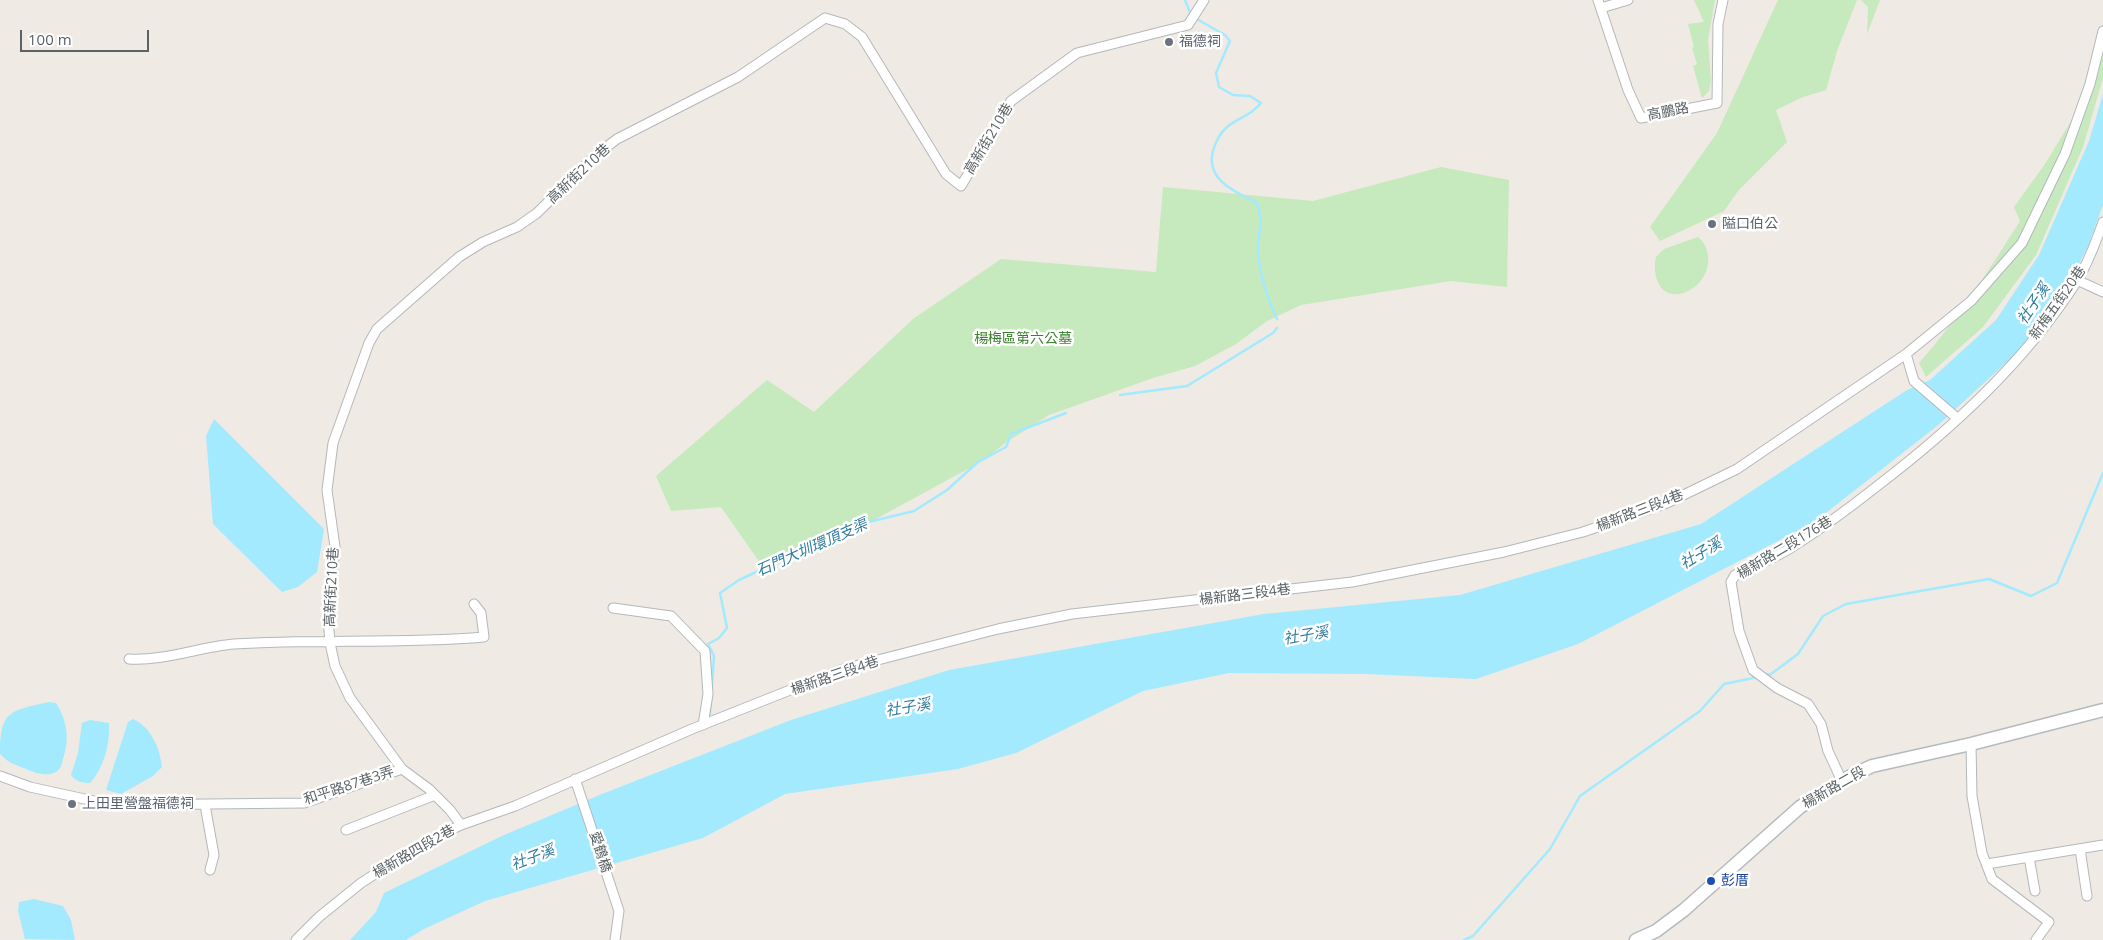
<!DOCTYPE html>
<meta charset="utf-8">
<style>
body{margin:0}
#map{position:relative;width:2103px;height:940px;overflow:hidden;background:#efeae3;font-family:"Open Sans",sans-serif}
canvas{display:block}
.scale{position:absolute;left:20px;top:30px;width:129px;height:22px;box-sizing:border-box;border:2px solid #5b6265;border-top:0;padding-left:6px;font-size:15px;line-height:18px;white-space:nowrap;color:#5b6265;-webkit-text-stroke:4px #fff;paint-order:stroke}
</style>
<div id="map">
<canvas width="2103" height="940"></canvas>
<div class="scale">100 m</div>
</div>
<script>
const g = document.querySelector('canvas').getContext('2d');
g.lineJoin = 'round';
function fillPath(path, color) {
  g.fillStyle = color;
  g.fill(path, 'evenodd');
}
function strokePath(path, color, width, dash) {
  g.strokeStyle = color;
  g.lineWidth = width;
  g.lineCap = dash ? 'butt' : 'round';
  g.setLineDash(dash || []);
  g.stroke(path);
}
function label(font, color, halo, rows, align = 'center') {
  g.font = font + ' "Open Sans","Noto Sans TC",sans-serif';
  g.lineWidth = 5;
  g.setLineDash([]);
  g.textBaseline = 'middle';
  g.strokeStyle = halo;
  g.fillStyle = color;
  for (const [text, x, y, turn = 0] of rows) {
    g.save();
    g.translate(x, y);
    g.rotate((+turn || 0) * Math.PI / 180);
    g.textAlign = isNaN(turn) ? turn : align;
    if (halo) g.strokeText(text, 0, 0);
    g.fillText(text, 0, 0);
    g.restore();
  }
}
fillPath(new Path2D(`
 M 1694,0 L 1715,0 L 1708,40 L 1711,81 L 1709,91 L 1702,98 L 1693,66 L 1697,64 L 1692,48 L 1694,47 L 1688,24 L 1704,22 Z
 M 1778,0 L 1857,0 L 1837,51 L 1826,90 L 1803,97 L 1776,110 L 1787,142 L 1738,191 L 1724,211 L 1660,241 L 1650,227 L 1717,133 Z
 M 1861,0 L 1880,0 L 1867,34 L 1868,7 Z
 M 2103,42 L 2103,78 L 2083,147 L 2036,255 L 1983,327 L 1926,377 L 1919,363 C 1958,319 1989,270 2020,221 L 2014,207 L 2045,164 L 2092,87 Z
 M 1441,167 L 1509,180 L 1507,287 L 1451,281 L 1301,305 L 1267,321 L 1236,344 L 1195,366 L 1153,378 L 1049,415 L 1005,443 L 986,459 L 863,526 L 765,570 L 721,507 L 671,511 L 656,476 L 767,380 L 814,412 L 913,319 L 1001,259 L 1156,272 L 1163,187 L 1313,201 Z
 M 1698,237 C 1715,251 1710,279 1690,290 C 1664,304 1651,281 1656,257 L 1664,249 Z`), '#c6e9bd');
fillPath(new Path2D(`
 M 2103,94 L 2103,205 L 2088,246 L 2071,280 L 2020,350 L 1937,426 L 1813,523 L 1578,644 L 1476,679 L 1366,674 L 1229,673 L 1143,691 L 1016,753 L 958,769 L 785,794 L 703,838 L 485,901 L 424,929 L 406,940 L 350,940 L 376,912 L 384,893 L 504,835 L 602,794 L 791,720 L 949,670 L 1264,614 L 1460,595 L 1701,524 L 1907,390 L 1930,380 L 1996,320 L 2039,255 L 2089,141 Z
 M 214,419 L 324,529 L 317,572 L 298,587 L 282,592 L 213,524 L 206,436 Z
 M 49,702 L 56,703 C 67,720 70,739 63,759 C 62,763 61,769 56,772 C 47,777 35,773 26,769 C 16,765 8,763 0,754 C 0,710 10,711 49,702 Z
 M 133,719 C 151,727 160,748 162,767 L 153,776 L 121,794 L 106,790 L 128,722 Z
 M 90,720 L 109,723 C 110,744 104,768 90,783 C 83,783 76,782 71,775 L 78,753 L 82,723 Z
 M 34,899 L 63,906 L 71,920 L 75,940 L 25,939 L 18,911 L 19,902 Z`), '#a3eaff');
strokePath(new Path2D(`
 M 1185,0 L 1191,15
 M 1195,18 L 1225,35 L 1230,41 L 1216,73 L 1219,87 L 1233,95 L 1250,96 L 1261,103 C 1250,117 1238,117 1226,128 C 1220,133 1215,143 1213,151 C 1205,180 1236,192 1257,203 C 1265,228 1257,231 1258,253 C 1260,277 1267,297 1277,319
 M 1120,395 L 1187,386 L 1273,333 L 1277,328
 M 1763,675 L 1771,674 L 1798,654 L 1823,616 L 1846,604 L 1989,579 L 2031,596 L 2057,583 L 2103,473
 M 710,714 L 714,656 L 708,644 L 719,638 L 727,628 L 720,593 L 739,580 L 856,525 L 914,511 L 947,490 L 978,462 L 1006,447 L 1011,434 L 1066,413
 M 1464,940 L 1473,936 L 1550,849 L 1580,796 L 1700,711 L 1724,684 L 1758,677`), '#a3eaff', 2.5);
const street = new Path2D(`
 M 1598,0 L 1628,90 L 1641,118 L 1717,103 L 1718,24 L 1723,0
 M 1601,8 L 1628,0
 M 2077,280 L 2103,292
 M 1906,354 L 1914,381 L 1958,419
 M 613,608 L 671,616 L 705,651 L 708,694 L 703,725
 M 129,659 C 165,661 199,647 234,644 C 317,639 401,644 484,637 L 481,613 L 474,604
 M 1971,744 L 1972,796 L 1982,853 L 1992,879 L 2049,922 L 2036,940
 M 0,776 L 30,787 L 112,805 L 304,803 L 402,769
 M 575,779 L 619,911 L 615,940
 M 1842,781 L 1828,751 L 1821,724 L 1808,704 L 1777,688 L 1753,670 L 1739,631 L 1731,582 L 1735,575 C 1753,567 1772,559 1789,549 C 1820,530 1848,509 1876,487 C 1952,429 2025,362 2077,281 C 2088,263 2096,242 2103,222
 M 205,805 L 214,855 L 210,870
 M 461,825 L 450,810 L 429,789 L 402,769 L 350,698 L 335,666 L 330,643 L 328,617 L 335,547 L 327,490 L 333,443 L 369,343 L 377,329 L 459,257 L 483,242 L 517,227 L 537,213 L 597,154 L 617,139 L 738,77 L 825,18 L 845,24 L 862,37 L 946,174 L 961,186 L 1011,101 L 1077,53 L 1188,25 L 1204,0
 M 346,830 L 435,795
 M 2080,849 L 2087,896
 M 2029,857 L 2035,891
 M 1987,864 L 2103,845
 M 296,940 L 319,917 L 361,883 L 423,843 L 461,825 L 515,806 L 692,729 L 843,669 L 998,629 L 1072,614 L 1352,582 L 1504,552 L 1583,532 L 1638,513 L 1667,503 L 1737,469 L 1906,354 L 1971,301 L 2022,243 L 2065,154 L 2090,84 L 2103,31`);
const secondary = new Path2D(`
 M 1636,940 L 1656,931 L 1684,910 L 1800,807 L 1849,777 L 1872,766 L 1971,744 L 2103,710`);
strokePath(street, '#b4b8bb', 11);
strokePath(secondary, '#b5babf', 15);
strokePath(street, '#fff', 9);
strokePath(secondary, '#fff', 12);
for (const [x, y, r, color] of [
 [1169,42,5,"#6b7280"],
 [1712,224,5,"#6b7280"],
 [72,804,5,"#6b7280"],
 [1711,881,5,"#1a4fb4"]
]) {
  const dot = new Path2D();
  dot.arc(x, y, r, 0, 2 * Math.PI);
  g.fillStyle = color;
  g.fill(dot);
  strokePath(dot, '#fff', 2);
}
label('14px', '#5b616d', '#fff', [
 ["福德祠",1179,42],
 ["隘口伯公",1722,224],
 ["上田里營盤福德祠",82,804]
], 'left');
label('14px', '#5b6265', '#fff', [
 ["高鵬路",1668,112,-11],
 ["高新街210巷",989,139,-59],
 ["高新街210巷",579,174,-43],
 ["新梅五街20巷",2058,303,-55],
 ["楊新路三段4巷",1640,511,-21],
 ["楊新路二段176巷",1785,548,-31],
 ["高新街210巷",332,587,-87],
 ["楊新路三段4巷",1245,595,-7],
 ["楊新路三段4巷",835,676,-19],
 ["和平路87巷3弄",349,786,-18],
 ["楊新路二段",1834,788,-30],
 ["楊新路四段2巷",414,852,-30],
 ["愛鶴橋",600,852,72]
]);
label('14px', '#3a822d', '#fff', [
 ["楊梅區第六公墓",1023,339]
]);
label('14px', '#164399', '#fff', [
 ["彭厝",1721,881]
], 'left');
label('italic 15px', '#307c9e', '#fff', [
 ["社子溪",2034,304,-56],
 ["石門大圳環頂支渠",812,548,-24],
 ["社子溪",1701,554,-31],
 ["社子溪",1306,636,-10],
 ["社子溪",908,708,-10],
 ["社子溪",533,858,-21]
]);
</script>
